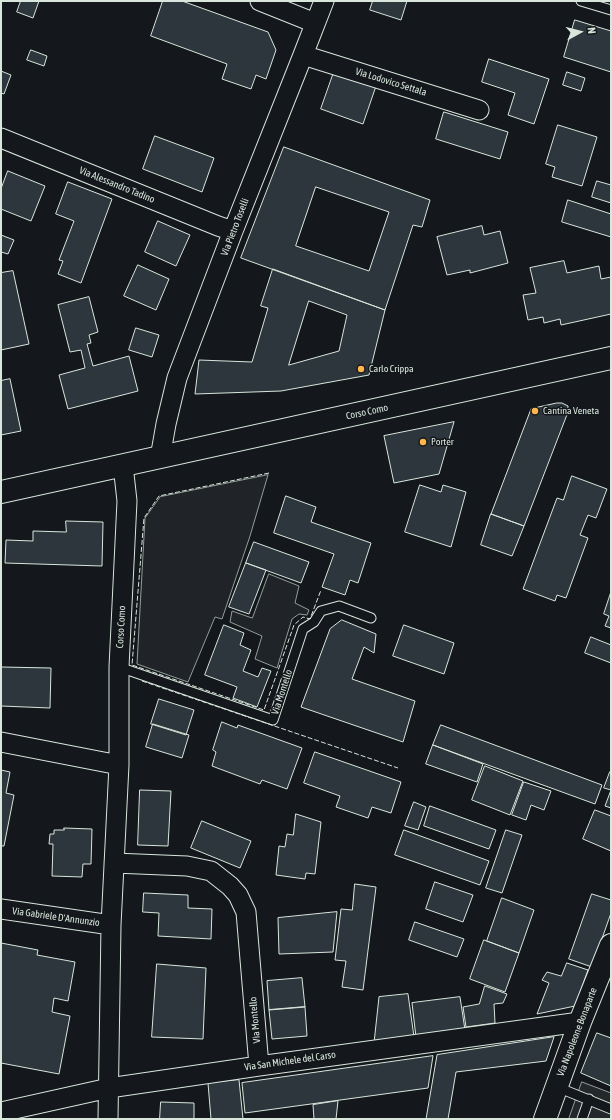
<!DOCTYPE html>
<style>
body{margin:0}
#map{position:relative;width:612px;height:1120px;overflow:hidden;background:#14181c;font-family:"Asap Condensed",sans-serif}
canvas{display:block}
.frame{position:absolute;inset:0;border:2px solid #d8e6dc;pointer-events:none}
.north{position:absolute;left:560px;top:12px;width:40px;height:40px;-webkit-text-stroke:3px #14181c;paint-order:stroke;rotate:83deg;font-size:11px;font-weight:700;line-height:16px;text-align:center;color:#d8e6dc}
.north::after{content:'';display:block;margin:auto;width:14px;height:18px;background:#d8e6dc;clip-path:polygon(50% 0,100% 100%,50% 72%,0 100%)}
</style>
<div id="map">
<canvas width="612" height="1120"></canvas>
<div class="frame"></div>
<div class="north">N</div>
</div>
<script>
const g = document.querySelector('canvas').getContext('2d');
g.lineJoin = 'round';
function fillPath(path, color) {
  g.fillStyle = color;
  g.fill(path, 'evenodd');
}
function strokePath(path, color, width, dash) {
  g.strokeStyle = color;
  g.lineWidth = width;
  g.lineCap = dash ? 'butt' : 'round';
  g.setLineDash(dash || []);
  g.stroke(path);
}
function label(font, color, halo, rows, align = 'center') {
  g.font = font + ' "Asap Condensed",sans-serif';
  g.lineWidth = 3;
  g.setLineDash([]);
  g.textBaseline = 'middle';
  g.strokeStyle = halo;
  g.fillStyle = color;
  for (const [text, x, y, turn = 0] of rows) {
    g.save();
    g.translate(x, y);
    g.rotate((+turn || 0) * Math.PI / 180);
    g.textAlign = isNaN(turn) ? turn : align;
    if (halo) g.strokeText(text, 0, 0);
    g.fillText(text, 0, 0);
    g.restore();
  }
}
const green = new Path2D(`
 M 268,475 L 250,536 L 222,619 L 215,617 L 188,682 L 137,664 L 145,518 L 160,497 Z
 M 269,574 L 299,586 L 295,603 L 309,610 L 307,615 L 299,614 L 292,619 L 277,668 L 255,659 L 262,636 L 230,622 L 232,611 L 252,618 Z`);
fillPath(green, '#202428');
strokePath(green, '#939e99', 1);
const parking = new Path2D(`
 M 582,1082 L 611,1093 L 611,1119 L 569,1119 Z`);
fillPath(parking, '#24282b');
strokePath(parking, '#939e99', 1);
const building = new Path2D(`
 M 21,1 L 39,1 L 33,18 L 17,12 Z
 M 163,1 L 182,1 L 268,32 L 276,50 L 266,79 L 256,75 L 251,89 L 222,79 L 227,64 L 151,36 Z
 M 373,1 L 407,1 L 401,20 L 370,10 Z
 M 575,20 L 611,31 L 611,72 L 564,57 Z
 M 31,50 L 47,56 L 44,66 L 27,60 Z
 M 489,59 L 549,79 L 534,124 L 508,115 L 515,93 L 482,82 Z
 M 1,71 L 11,75 L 4,94 L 1,93 Z
 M 334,72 L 376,86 L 363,124 L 321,109 Z
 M 567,72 L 585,78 L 581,91 L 563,85 Z
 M 444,112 L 508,132 L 500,159 L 436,139 Z
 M 558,125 L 597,137 L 582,186 L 552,177 L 555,167 L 546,164 Z
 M 155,136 L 214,158 L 202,192 L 143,169 Z
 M 284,147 L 430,200 L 422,227 L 413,225 L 385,310 L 241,258 ZM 316,187 L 389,212 L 369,271 L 296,246 Z
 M 8,171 L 45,186 L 31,221 L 1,209 L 1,189 Z
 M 597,181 L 611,185 L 611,203 L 592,197 Z
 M 68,182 L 112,199 L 81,283 L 58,274 L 63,261 L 59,260 L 74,221 L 56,214 Z
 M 568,200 L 611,214 L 611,237 L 562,222 Z
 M 158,221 L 190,235 L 176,266 L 145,252 Z
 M 482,226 L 484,235 L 500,231 L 508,263 L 470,273 L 470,270 L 447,275 L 437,237 Z
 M 1,235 L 14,240 L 8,254 L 1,252 Z
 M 564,261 L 567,273 L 599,266 L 601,279 L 611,277 L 611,314 L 561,325 L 560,319 L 544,323 L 543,317 L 528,320 L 523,295 L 536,293 L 530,268 Z
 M 138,265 L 169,279 L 156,310 L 124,296 Z
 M 273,269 L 385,310 L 369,375 L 281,391 L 195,394 L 199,360 L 252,362 L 268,308 L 261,306 ZM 309,301 L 347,315 L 339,351 L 289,365 Z
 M 13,271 L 29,344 L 1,350 L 1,273 Z
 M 89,297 L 98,332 L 89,335 L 91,343 L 87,344 L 93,366 L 129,356 L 138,391 L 68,409 L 59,375 L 85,368 L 81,350 L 70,352 L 58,305 Z
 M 136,328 L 159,335 L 152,357 L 129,350 Z
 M 10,379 L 21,431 L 1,435 L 1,381 Z
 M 557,403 L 562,403 L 568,406 L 568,412 L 524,526 L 491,514 L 531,409 Z
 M 454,422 L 439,474 L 394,483 L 384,436 Z
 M 572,476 L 607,489 L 596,518 L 588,515 L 580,535 L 588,538 L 566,598 L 557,595 L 555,601 L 523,589 L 557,498 L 563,500 Z
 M 420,485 L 441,492 L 443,485 L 466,492 L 451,547 L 405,532 Z
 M 286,496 L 316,507 L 311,522 L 371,543 L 358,583 L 350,580 L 345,595 L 322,587 L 334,554 L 274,533 Z
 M 491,514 L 524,526 L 512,556 L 481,545 Z
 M 66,521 L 103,522 L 102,566 L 5,563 L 6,540 L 33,541 L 33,531 L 66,532 Z
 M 254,542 L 309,562 L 301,583 L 246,563 Z
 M 246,563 L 266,570 L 249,614 L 229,607 Z
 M 611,592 L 611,628 L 605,626 L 609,616 L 604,614 Z
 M 342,620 L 376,634 L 374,653 L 364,647 L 352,679 L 415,701 L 403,742 L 301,707 L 330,629 Z
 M 224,625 L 244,633 L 240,645 L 251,650 L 243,671 L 258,677 L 262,668 L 271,671 L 257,707 L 233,698 L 237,687 L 205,675 Z
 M 404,625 L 454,643 L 444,674 L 393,656 Z
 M 591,637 L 611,645 L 611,663 L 585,653 Z
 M 1,667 L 51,668 L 50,708 L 1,706 Z
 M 159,699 L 194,710 L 186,735 L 151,724 Z
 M 222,722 L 237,728 L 238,725 L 302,748 L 287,789 L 262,780 L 260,784 L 212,766 L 216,752 L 213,750 Z
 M 153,724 L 189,735 L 182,758 L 146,747 Z
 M 441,725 L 602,785 L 595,804 L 433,745 Z
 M 433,745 L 483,764 L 477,782 L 426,764 Z
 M 315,752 L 401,782 L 391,813 L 372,807 L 368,818 L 336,807 L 340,796 L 304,783 Z
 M 485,766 L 523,781 L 510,815 L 472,800 Z
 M 1,770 L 10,772 L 6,793 L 14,795 L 4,846 L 1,846 Z
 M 610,772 L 611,773 L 611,808 L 605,806 L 611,790 L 604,788 Z
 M 524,782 L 551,791 L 544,810 L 531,805 L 526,820 L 512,815 Z
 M 140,790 L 171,791 L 168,846 L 138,845 Z
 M 414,802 L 426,807 L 418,830 L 405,826 Z
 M 430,806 L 496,830 L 489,849 L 424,826 Z
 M 595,810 L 611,816 L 611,851 L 583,839 Z
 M 296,814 L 321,822 L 315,874 L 306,873 L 305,879 L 276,875 L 279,846 L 285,847 L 287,834 L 293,835 Z
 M 202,821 L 251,841 L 240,868 L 191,848 Z
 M 64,828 L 92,829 L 91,864 L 83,864 L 82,877 L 52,876 L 53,844 L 49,844 L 50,834 L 54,834 L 54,830 L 64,830 Z
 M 404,830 L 489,861 L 480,885 L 395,855 Z
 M 506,830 L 522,835 L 502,893 L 486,888 Z
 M 435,882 L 473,895 L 463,922 L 426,909 Z
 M 355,884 L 376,887 L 363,990 L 342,987 L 346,961 L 335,960 L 341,909 L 352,910 Z
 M 144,893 L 188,895 L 188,908 L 212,909 L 211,939 L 158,936 L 159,913 L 143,912 Z
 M 592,894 L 611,900 L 611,913 L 592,967 L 569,959 Z
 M 502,898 L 534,910 L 519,953 L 487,941 Z
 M 337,912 L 333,952 L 279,954 L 278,918 Z
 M 415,922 L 464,939 L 457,957 L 409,940 Z
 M 484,940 L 519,953 L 505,992 L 470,979 Z
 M 1,943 L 38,950 L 37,955 L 75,962 L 68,1001 L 54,998 L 52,1012 L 70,1016 L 59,1074 L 1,1063 Z
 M 567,963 L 588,970 L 575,1006 L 537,1014 L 549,983 L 542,980 L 547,972 L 561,976 Z
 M 157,964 L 206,968 L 203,1039 L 152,1037 Z
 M 302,978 L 305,1007 L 269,1010 L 267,981 Z
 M 485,986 L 507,994 L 503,1003 L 494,1004 L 495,1023 L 466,1027 L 463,1007 L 479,1004 Z
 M 408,994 L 414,1037 L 374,1043 L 379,997 Z
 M 460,997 L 465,1030 L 416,1037 L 412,1003 Z
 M 305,1007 L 307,1036 L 272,1039 L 269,1010 Z
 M 597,1033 L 611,1038 L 611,1086 L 581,1073 Z
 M 554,1037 L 546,1061 L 456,1072 L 448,1119 L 426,1119 L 437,1055 Z
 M 433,1056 L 428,1088 L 245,1113 L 242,1083 Z
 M 239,1080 L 243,1119 L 211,1119 L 208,1083 Z
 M 338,1101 L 336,1119 L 314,1119 L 313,1105 Z
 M 161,1102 L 194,1103 L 194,1119 L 160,1119 Z`);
fillPath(building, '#2c363c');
strokePath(building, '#d8e6dc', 1);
const service = new Path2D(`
 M 581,1 L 611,10
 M 119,667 L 273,720 L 303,629 L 314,622 L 321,611 L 339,606 L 371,618
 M 557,1087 L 611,1109
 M 582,1119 L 589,1099`);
const minor = new Path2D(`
 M 260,1 L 315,23
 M 303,55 L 479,110
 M 1,138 L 218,226 L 233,231
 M 160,458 L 166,424 L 177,378 L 233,231 L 303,55 L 324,1
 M 1,742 L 119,765
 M 114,863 L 187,866 L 211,871 L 230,886 L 238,895 L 246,912 L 259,1066
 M 1,909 L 111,925
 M 1,1112 L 109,1088 L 259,1066 L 580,1022
 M 108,1119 L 111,925 L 119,765 L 119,667 L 127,501 L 123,465`);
const tertiary = new Path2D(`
 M 545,1119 L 580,1022 L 611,945`);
const secondary = new Path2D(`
 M 1,492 L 611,358`);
strokePath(service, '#d8e6dc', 11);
strokePath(minor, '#d8e6dc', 21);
strokePath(tertiary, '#d8e6dc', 24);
strokePath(secondary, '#d8e6dc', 24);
strokePath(service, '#14181c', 9);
strokePath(minor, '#14181c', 19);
strokePath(tertiary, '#14181c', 22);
strokePath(secondary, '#14181c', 22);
strokePath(new Path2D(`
 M 269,473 L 159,496 L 144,518 L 132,665 L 264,710 L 294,625 L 303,617 L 310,619 L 321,590
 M 142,681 L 398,768`), '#d8e6dc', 1, [5, 2]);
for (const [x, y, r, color] of [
 [361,369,4,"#ffb74d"],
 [535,411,4,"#ffb74d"],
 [423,442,4,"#ffb74d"]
]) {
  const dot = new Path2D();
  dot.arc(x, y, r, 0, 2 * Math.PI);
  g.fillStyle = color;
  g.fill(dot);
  strokePath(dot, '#14181c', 1.5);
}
label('10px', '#d8e6dc', '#14181c', [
 ["Via Lodovico Settala",391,82,17],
 ["Via Alessandro Tadino",117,185,22],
 ["Via Pietro Toselli",235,227,-69],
 ["Corso Como",367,412,-12],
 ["Corso Como",121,627,-87],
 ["Via Montello",282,692,-72],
 ["Via Gabriele D'Annunzio",56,917,8],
 ["Via Montello",255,1020,-95],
 ["Via Napoleone Bonaparte",577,1032,-69],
 ["Via San Michele del Carso",290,1061,-8]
]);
label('10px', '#d8e6dc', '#14181c', [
 ["Carlo Crippa",369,369],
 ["Cantina Veneta",543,411],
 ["Porter",431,442]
], 'left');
</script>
